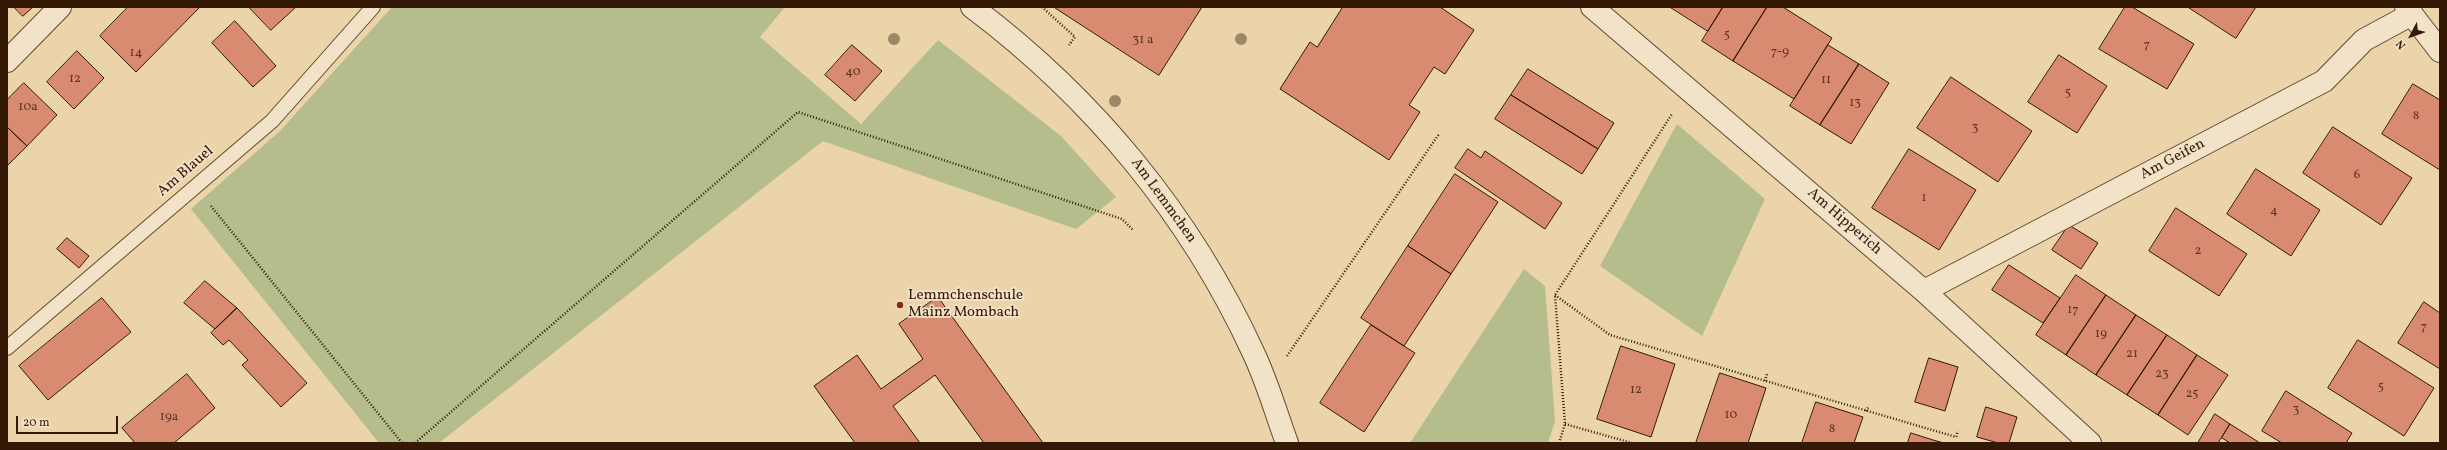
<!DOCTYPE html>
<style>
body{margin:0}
#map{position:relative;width:2447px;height:450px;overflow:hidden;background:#ebd4aa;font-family:Vollkorn,serif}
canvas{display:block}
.frame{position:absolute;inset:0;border:8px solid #341906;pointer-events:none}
.north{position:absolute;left:2391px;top:16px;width:40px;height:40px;-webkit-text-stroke:3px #f2e3c8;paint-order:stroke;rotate:229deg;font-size:11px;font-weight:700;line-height:16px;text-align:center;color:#341906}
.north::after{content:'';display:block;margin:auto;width:14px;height:18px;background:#341906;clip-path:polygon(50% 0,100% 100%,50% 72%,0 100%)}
.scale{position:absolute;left:16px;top:416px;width:102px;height:18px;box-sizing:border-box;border:2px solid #341906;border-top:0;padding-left:5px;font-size:12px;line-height:14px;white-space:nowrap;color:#341906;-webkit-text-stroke:3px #f2e3c8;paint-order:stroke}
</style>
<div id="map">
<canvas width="2447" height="450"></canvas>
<div class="frame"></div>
<div class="north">N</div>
<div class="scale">20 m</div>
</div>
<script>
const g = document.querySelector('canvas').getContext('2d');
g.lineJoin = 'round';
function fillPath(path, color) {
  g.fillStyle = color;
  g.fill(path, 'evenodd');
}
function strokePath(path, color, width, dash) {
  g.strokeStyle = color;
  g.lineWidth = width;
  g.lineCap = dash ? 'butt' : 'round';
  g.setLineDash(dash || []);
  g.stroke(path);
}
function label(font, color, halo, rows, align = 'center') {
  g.font = font + ' Vollkorn,serif';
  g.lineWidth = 3.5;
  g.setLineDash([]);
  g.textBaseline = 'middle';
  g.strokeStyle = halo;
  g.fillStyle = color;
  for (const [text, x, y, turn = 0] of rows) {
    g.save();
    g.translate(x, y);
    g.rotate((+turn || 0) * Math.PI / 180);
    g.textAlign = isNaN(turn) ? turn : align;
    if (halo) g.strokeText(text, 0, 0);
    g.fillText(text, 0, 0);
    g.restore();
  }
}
fillPath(new Path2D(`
 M 392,7 L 785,7 L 760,37 L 861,124 L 938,40 L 1061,136 L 1116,197 L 1076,229 L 823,141 L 439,443 L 379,443 L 191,209 L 280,131 Z
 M 1677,124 L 1765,199 L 1702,336 L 1600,266 Z
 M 1524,269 L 1545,286 L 1555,421 L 1548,443 L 1410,443 Z`), '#b4bd8b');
const building = new Path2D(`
 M 14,7 L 33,7 L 23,16 Z
 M 128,7 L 200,7 L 136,72 L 100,36 Z
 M 249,7 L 296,7 L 271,30 Z
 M 1054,7 L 1202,7 L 1159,75 Z
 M 1343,7 L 1440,7 L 1474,30 L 1445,74 L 1434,67 L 1409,105 L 1420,112 L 1389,160 L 1280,89 L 1310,42 L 1317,47 Z
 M 1670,7 L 1723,7 L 1708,31 Z
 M 1723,7 L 1767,7 L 1733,61 L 1702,41 Z
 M 1767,7 L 1783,7 L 1832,38 L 1794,99 L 1733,61 Z
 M 2125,7 L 2132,7 L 2194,44 L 2167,89 L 2099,49 Z
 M 2188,7 L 2256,7 L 2236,38 Z
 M 235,21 L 276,66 L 253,87 L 212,43 Z
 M 852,45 L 882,71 L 855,101 L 825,75 Z
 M 1828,45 L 1859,64 L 1820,125 L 1790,106 Z
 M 77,51 L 104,78 L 74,109 L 47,82 Z
 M 2059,55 L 2107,86 L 2077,133 L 2028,102 Z
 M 1859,64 L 1889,83 L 1851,144 L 1820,125 Z
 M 1528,69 L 1614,123 L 1598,149 L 1511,95 Z
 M 1951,77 L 2032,131 L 1998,182 L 1917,128 Z
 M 24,83 L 57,115 L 27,146 L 7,127 L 7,100 Z
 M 2413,84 L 2440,100 L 2440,170 L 2382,134 Z
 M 1511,95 L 1598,149 L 1582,174 L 1495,119 Z
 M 7,127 L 27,146 L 7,166 Z
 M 2333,127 L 2412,178 L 2381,225 L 2303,173 Z
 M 1468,149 L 1481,158 L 1485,151 L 1562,203 L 1545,229 L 1455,168 Z
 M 1909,149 L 1976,190 L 1939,250 L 1872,208 Z
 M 2256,169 L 2320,210 L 2291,256 L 2227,214 Z
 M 1455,174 L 1498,202 L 1451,274 L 1408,246 Z
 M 2176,208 L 2247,254 L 2219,296 L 2149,251 Z
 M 2069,225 L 2098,243 L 2081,269 L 2052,250 Z
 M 67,238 L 89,256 L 79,268 L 57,249 Z
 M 1408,246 L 1451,274 L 1404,346 L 1361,318 Z
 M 2009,265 L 2060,298 L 2043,323 L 1992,290 Z
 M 2076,275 L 2106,295 L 2066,355 L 2036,335 Z
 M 205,281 L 237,308 L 215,329 L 184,303 Z
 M 2106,295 L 2136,315 L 2096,375 L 2066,355 Z
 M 938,297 L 1043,443 L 984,443 L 935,375 L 893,406 L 920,443 L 855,443 L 814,386 L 857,355 L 881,389 L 923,359 L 899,324 Z
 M 102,298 L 131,332 L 48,400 L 19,366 Z
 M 2424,302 L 2440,313 L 2440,369 L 2398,343 Z
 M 237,308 L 307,383 L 281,407 L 242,365 L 248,360 L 229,340 L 223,345 L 211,333 Z
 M 2136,315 L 2167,335 L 2127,395 L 2096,375 Z
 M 1371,325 L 1415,353 L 1364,432 L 1320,403 Z
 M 2167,335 L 2197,355 L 2158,415 L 2127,395 Z
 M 2358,340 L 2434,388 L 2404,436 L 2328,388 Z
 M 1621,346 L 1675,364 L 1651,437 L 1597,419 Z
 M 2197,355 L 2228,375 L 2188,435 L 2158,415 Z
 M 1929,358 L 1958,367 L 1945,411 L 1915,402 Z
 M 1720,373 L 1766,388 L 1748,443 L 1696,443 Z
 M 187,374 L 215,408 L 174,443 L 135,443 L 122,428 Z
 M 2286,391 L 2352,433 L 2346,443 L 2282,443 L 2262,431 Z
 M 1816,402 L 1863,417 L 1854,443 L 1802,443 Z
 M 1986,407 L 2017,417 L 2009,443 L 1998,443 L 1977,437 Z
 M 2215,414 L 2230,424 L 2218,443 L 2198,443 Z
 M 2230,424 L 2260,443 L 2230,443 L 2222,438 Z
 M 1911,433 L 1933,440 L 1944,443 L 1908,443 Z`);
fillPath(building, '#d98b71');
strokePath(building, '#341906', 1);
const lane = new Path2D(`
 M 7,348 L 272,121 L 373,7`);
const street = new Path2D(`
 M 972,7 C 1093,98 1190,215 1253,352 C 1267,381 1276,413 1287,443
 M 1592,7 L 1924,291 L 2090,443
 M 2406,7 L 2440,51
 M 7,61 L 60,7
 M 1924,291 L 2324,81 L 2364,40 L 2412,14`);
strokePath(lane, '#62482f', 16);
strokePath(street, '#62482f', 24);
strokePath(new Path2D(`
 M 1042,7 L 1075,37 L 1069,45
 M 211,206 L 402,443
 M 1555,295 L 1610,335 L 1956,437 L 1958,431
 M 1287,356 L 1439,134
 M 1765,381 L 1767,374
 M 1866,411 L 1869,406
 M 1565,424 L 1632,443
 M 415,443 L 798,112 L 1122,219 L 1133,230
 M 1559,443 L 1565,424 L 1555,295 L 1672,114`), '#341906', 2.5, [1, 2]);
strokePath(lane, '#f2e3c8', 14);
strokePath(street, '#f2e3c8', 22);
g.fillStyle = '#9b8866';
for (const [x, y] of [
 [894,39],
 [1241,39],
 [1115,101]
]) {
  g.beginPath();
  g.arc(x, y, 6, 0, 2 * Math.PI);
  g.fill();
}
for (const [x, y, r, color] of [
 [900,305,4,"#8f2418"]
]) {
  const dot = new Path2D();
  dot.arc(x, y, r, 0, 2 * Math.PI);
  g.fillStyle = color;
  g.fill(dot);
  strokePath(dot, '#f2e3c8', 1.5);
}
label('13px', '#5d3621', null, [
 ["5",1727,36],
 ["31 a",1143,41],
 ["7",2147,46],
 ["7-9",1780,53],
 ["14",136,54],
 ["40",853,73],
 ["12",75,80],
 ["11",1826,81],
 ["5",2068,94],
 ["13",1855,104],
 ["10a",28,108],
 ["8",2416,117],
 ["3",1975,129],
 ["6",2357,176],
 ["1",1924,199],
 ["4",2274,212],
 ["2",2198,252],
 ["17",2073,311],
 ["7",2424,328],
 ["19",2101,335],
 ["21",2132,355],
 ["23",2162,375],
 ["5",2381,388],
 ["12",1636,391],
 ["25",2192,395],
 ["3",2296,411],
 ["10",1731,416],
 ["19a",169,418],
 ["8",1832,430]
]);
label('15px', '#341906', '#f2e3c8', [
 ["Am Geifen",2173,160,-28],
 ["Am Blauel",186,172,-41],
 ["Am Lemmchen",1163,201,54],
 ["Am Hipperich",1844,222,41]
]);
label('15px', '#341906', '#f2e3c8', [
 ["Lemmchenschule",908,296],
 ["Mainz Mombach",908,313]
], 'left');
</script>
